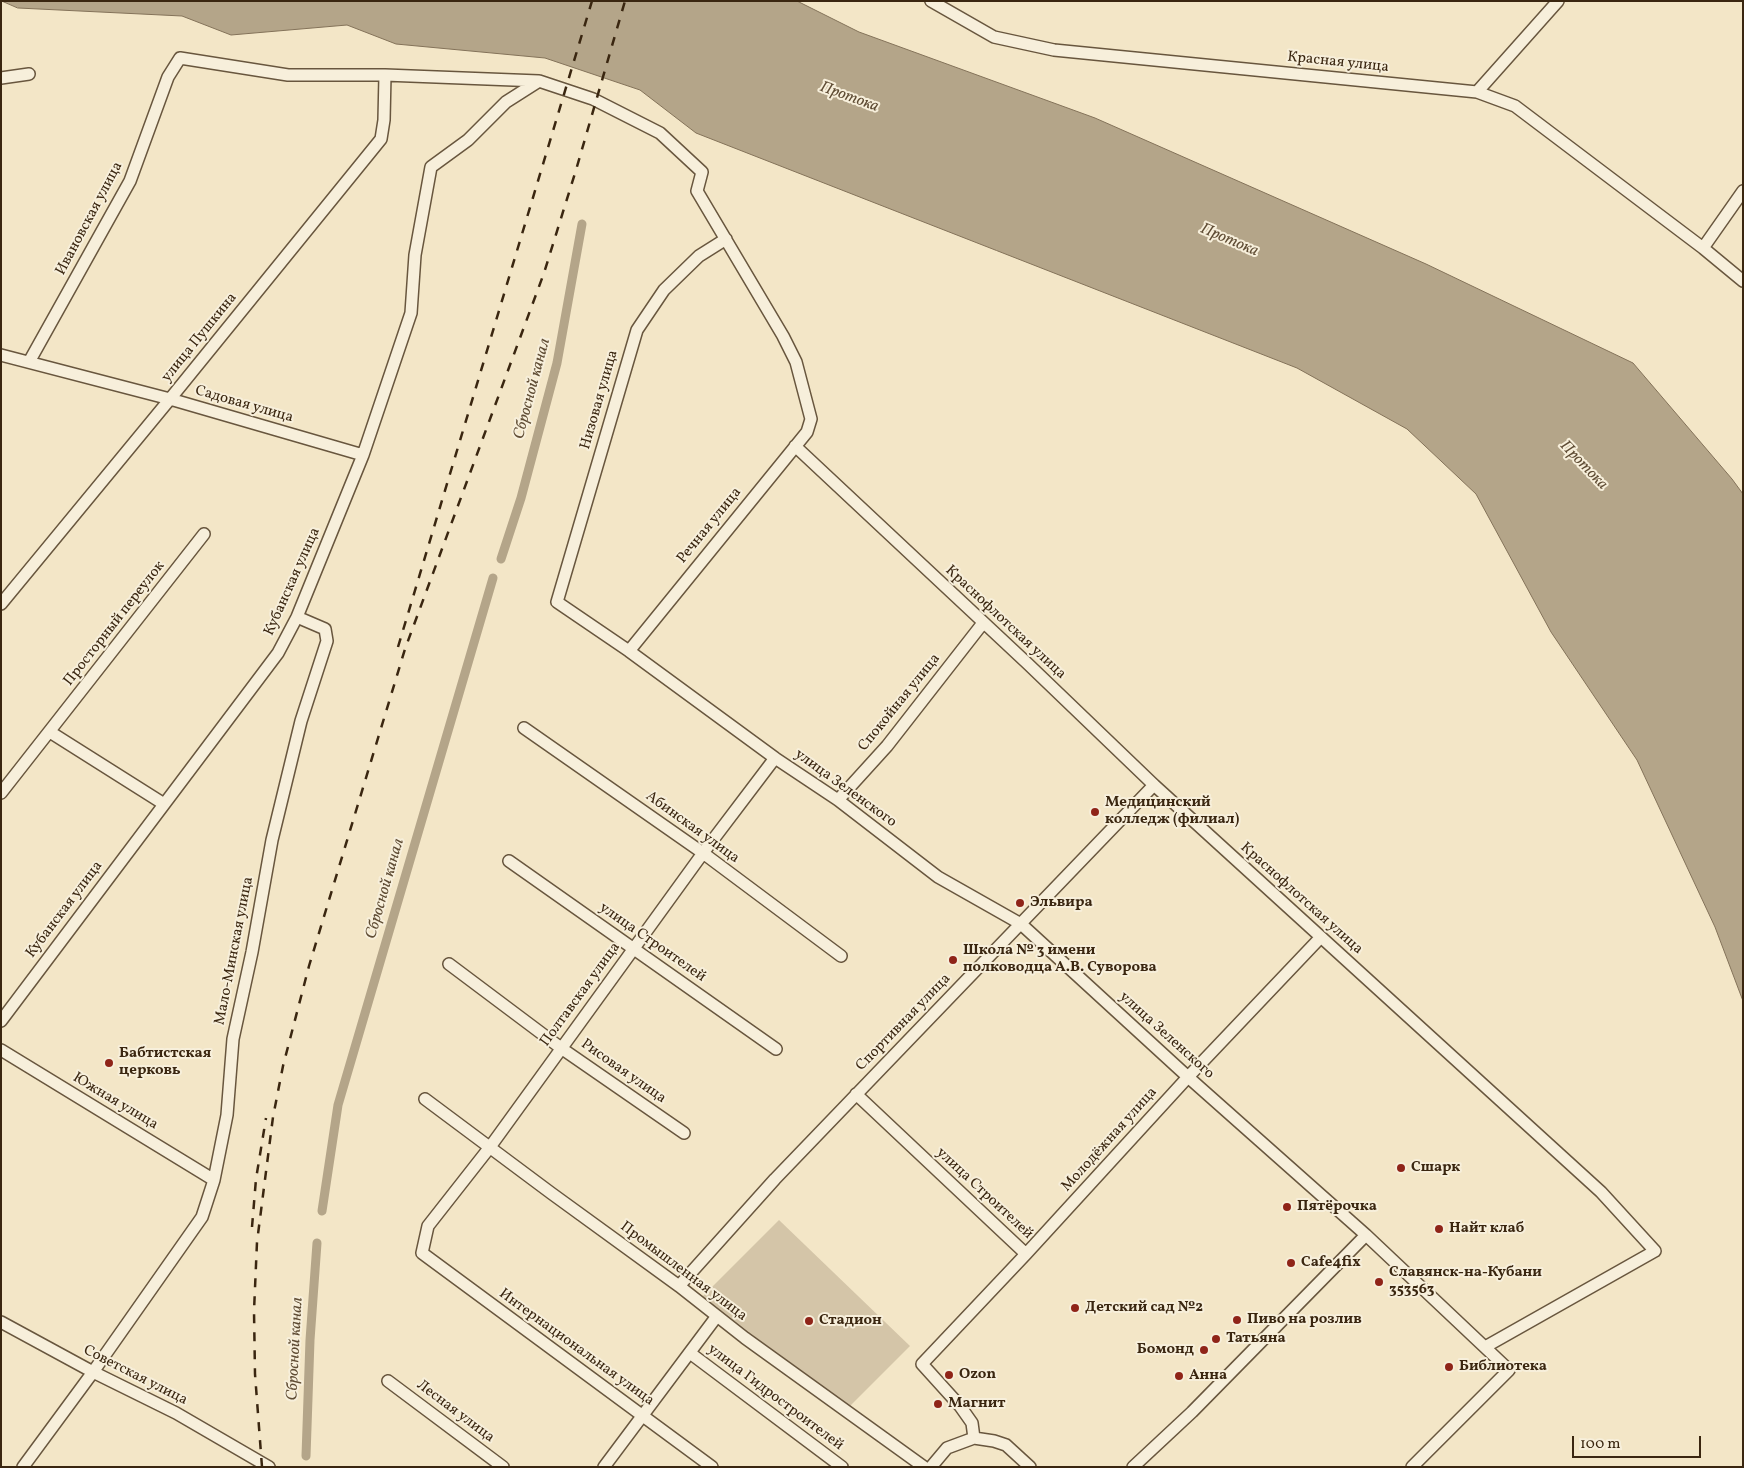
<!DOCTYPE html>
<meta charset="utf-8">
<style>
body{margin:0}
#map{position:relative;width:1744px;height:1468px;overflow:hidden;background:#f3e6c7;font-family:Vollkorn,serif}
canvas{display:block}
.frame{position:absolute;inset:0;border:2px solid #3a2610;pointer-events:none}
.scale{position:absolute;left:1572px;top:1436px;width:129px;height:22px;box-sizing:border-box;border:2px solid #3a2610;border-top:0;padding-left:6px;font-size:15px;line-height:18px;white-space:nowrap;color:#3a2610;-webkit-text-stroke:4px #f7efdb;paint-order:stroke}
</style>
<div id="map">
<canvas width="1744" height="1468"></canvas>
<div class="frame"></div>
<div class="scale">100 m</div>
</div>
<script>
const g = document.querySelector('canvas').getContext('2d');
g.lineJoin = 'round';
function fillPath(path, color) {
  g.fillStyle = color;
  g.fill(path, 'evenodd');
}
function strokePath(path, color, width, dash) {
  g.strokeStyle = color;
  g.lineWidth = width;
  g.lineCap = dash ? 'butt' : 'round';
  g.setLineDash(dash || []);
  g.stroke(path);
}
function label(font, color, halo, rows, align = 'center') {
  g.font = font + ' Vollkorn,serif';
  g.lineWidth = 4;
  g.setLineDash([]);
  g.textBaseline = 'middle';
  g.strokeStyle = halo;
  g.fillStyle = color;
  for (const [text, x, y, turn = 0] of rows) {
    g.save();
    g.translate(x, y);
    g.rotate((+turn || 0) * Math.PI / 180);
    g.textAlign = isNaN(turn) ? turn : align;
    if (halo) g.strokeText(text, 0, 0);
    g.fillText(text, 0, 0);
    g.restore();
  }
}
fillPath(new Path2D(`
 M 779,1220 L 910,1346 L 847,1409 L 703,1296 Z`), '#d4c5a8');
const water = new Path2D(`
 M 2,1 L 797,1 L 859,32 L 1095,118 L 1426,264 L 1633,363 L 1732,479 L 1743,494 L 1743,1001 L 1715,927 L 1637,760 L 1551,632 L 1476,494 L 1407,429 L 1297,368 L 696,133 L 640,90 L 545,58 L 396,44 L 347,25 L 231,35 L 182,16 L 18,8 Z`);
fillPath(water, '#b4a589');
strokePath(water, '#837259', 1);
strokePath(new Path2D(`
 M 501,559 L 521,498 L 557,363 L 582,224
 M 322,1211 L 338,1105 L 493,578
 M 306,1456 L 310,1340 L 317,1243`), '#b4a589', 9);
const minor = new Path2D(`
 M 931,1 L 994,37 L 1054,50 L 1477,92 L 1515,106 L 1703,248 L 1743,281
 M 1,78 L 29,74
 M 1477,92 L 1558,1
 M 726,239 L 699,256 L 664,290 L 637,330 L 557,602 L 629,651 L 775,758 L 838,800 L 938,877 L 1021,924 L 1188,1077 L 1366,1235 L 1509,1370 L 1412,1467
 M 1703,248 L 1743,191
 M 1,355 L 170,399 L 363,455
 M 29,362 L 130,181 L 168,77 L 180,58 L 288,75 L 385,75 L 539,81
 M 795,446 L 1028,664 L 1154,785 L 1601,1192 L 1655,1251 L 1485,1347
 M 1,604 L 170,399 L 381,139 L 384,120 L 385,75
 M 524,728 L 703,853 L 841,956
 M 50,732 L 164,804
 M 1,793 L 204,534
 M 838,800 L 887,746 L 983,623
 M 509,861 L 776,1049
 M 449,964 L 561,1048 L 684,1133
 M 1,1021 L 278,653 L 297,617 L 363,455 L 411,313 L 415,255 L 431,167 L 468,140 L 506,102 L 539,81 L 593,99 L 660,133 L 702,172 L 697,191 L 783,336 L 796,362 L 811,419 L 807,432 L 629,651
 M 1,1050 L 214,1180
 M 856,1094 L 1026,1254
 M 425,1099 L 551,1193 L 679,1286 L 745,1338 L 924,1467
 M 679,1286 L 775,1179 L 1154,785
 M 1,1322 L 93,1372 L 176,1413 L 269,1467
 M 690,1353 L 842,1467
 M 388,1381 L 503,1467
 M 974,1438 L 972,1423 L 960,1406 L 922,1364 L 1026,1254 L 1188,1077 L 1321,937
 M 23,1467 L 93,1372 L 202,1217 L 214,1180 L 227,1115 L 233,1039 L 252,952 L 272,840 L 301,721 L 327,641 L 325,629 L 297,617
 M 604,1467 L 717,1316
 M 712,1467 L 422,1253 L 428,1226 L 490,1147 L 703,853 L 775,758
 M 931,1467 L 947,1448 L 974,1438 L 994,1441 L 1006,1445 L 1030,1467
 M 1133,1467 L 1192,1412 L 1366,1235`);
strokePath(minor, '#68563e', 14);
strokePath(minor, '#f7efdb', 11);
strokePath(new Path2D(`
 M 398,647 L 592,1
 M 252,1227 L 256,1179 L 266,1118
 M 262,1467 L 255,1374 L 254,1311 L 257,1242 L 273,1117 L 283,1066 L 309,966 L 405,649 L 544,273 L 576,170 L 625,1`), '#3a2610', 2.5, [9, 9]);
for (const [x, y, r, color] of [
 [1095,812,5,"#8f2418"],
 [1020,903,5,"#8f2418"],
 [953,960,5,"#8f2418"],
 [109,1063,5,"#8f2418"],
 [1401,1168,5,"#8f2418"],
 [1287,1207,5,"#8f2418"],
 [1439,1229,5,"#8f2418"],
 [1291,1263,5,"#8f2418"],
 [1379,1282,5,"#8f2418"],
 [1075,1308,5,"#8f2418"],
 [1237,1320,5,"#8f2418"],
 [809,1321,5,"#8f2418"],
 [1216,1339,5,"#8f2418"],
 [1204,1350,5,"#8f2418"],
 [1449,1367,5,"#8f2418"],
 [949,1375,5,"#8f2418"],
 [1179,1376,5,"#8f2418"],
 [938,1404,5,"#8f2418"]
]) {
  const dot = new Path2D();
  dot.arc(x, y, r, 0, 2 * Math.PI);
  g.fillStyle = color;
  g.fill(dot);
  strokePath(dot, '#f7efdb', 2);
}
label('15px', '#3a2610', '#f7efdb', [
 ["Красная улица",1338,63,6],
 ["Ивановская улица",90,219,-62],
 ["улица Пушкина",200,338,-51],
 ["Низовая улица",600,400,-74],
 ["Садовая улица",244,405,16],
 ["Речная улица",710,526,-51],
 ["Кубанская улица",293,582,-66],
 ["Краснофлотская улица",1005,623,43],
 ["Просторный переулок",115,624,-52],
 ["Спокойная улица",900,703,-51],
 ["улица Зеленского",845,789,36],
 ["Абинская улица",692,828,36],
 ["Краснофлотская улица",1301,899,42],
 ["Кубанская улица",65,910,-53],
 ["улица Строителей",652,943,35],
 ["Мало-Минская улица",235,951,-79],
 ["Полтавская улица",581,995,-54],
 ["Спортивная улица",904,1023,-46],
 ["улица Зеленского",1166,1036,42],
 ["Рисовая улица",623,1072,35],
 ["Южная улица",115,1102,31],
 ["Молодёжная улица",1110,1140,-48],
 ["улица Строителей",984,1194,43],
 ["Промышленная улица",683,1272,37],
 ["Интернациональная улица",576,1348,36],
 ["Советская улица",135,1376,27],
 ["улица Гидростроителей",775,1398,37],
 ["Лесная улица",455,1412,37]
]);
label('bold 15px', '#3a2610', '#f7efdb', [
 ["Медицинский",1105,803],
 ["колледж (филиал)",1105,820],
 ["Эльвира",1030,903],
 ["Школа № 3 имени",963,951],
 ["полководца А.В. Суворова",963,968],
 ["Бабтистская",119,1054],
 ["церковь",119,1071],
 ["Сшарк",1411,1168],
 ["Пятёрочка",1297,1207],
 ["Найт клаб",1449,1229],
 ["Cafe4fix",1301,1263],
 ["Славянск-на-Кубани",1389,1273],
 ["353563",1389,1290],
 ["Детский сад №2",1085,1308],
 ["Пиво на розлив",1247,1320],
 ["Стадион",819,1321],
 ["Татьяна",1226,1339],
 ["Бомонд",1194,1350,"right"],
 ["Библиотека",1459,1367],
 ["Ozon",959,1375],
 ["Анна",1189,1376],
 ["Магнит",948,1404]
], 'left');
label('italic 16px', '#5f4c34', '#f7efdb', [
 ["Протока",849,98,20],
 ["Протока",1229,241,23],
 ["Сбросной канал",533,389,-75],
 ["Протока",1583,466,46],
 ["Сбросной канал",386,889,-74],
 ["Сбросной канал",296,1349,-87]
]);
</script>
